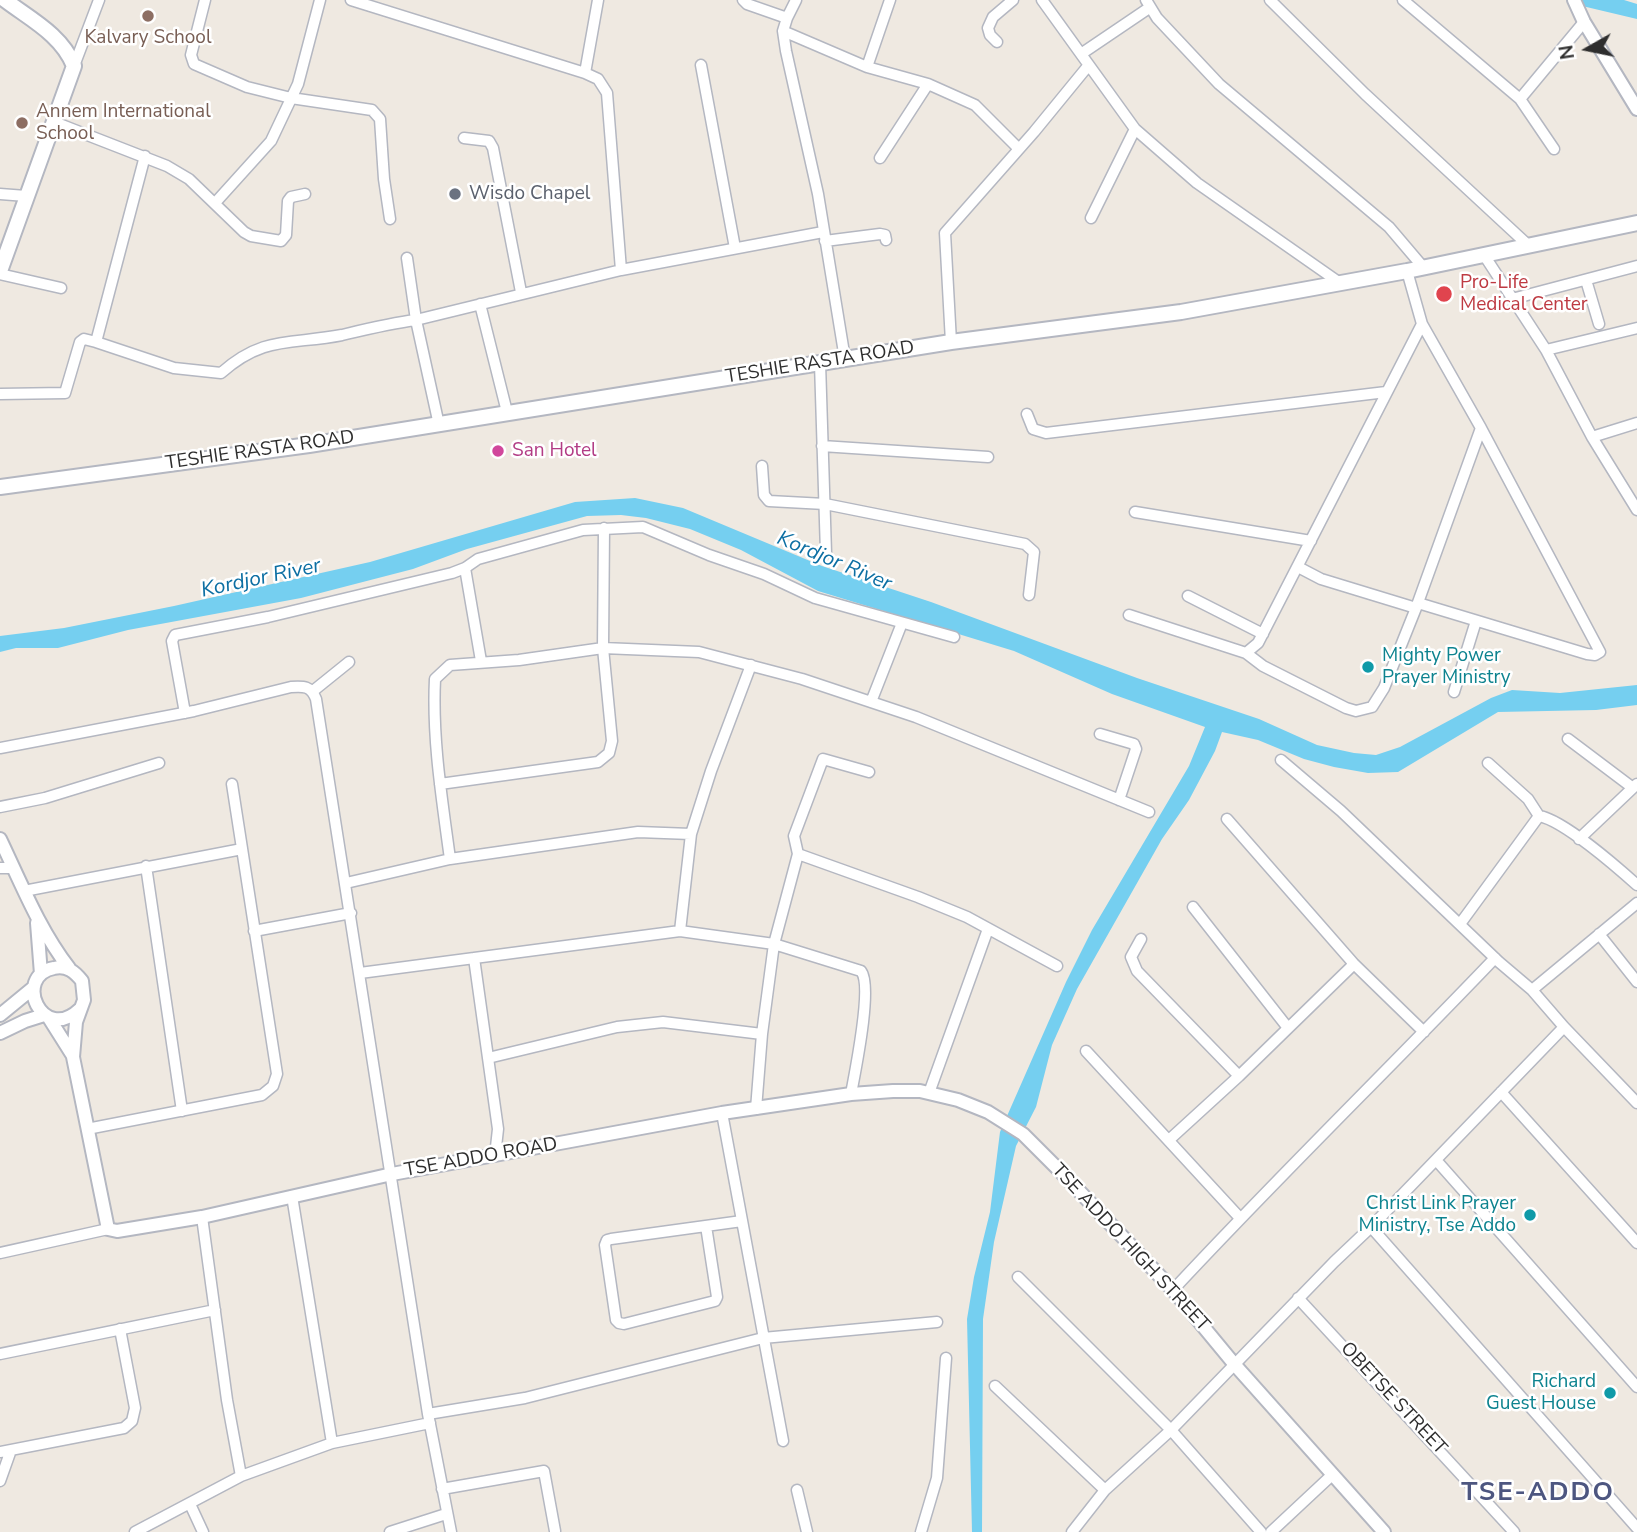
<!DOCTYPE html>
<style>
body{margin:0}
#map{position:relative;width:1637px;height:1532px;overflow:hidden;background:#efe9e1;font-family:"Nunito Sans",sans-serif}
canvas{display:block}
.north{position:absolute;left:1553px;top:14px;width:70px;height:70px;-webkit-text-stroke:5px #fff;paint-order:stroke;rotate:261deg;font-size:19px;font-weight:700;line-height:28px;text-align:center;color:#2e2e2e}
.north::after{content:'';display:block;margin:auto;width:24px;height:32px;background:#2e2e2e;clip-path:polygon(50% 0,100% 100%,50% 72%,0 100%)}
</style>
<div id="map">
<canvas width="1637" height="1532"></canvas>
<div class="north">N</div>
</div>
<script>
const g = document.querySelector('canvas').getContext('2d');
g.lineJoin = 'round';
function fillPath(path, color) {
  g.fillStyle = color;
  g.fill(path, 'evenodd');
}
function strokePath(path, color, width, dash) {
  g.strokeStyle = color;
  g.lineWidth = width;
  g.lineCap = dash ? 'butt' : 'round';
  g.setLineDash(dash || []);
  g.stroke(path);
}
function label(font, color, halo, rows, align = 'center') {
  g.font = font + ' "Nunito Sans",sans-serif';
  g.lineWidth = 5;
  g.setLineDash([]);
  g.textBaseline = 'middle';
  g.strokeStyle = halo;
  g.fillStyle = color;
  for (const [text, x, y, turn = 0] of rows) {
    g.save();
    g.translate(x, y);
    g.rotate((+turn || 0) * Math.PI / 180);
    g.textAlign = isNaN(turn) ? turn : align;
    if (halo) g.strokeText(text, 0, 0);
    g.fillText(text, 0, 0);
    g.restore();
  }
}
fillPath(new Path2D(`
 M 1577,0 L 1624,0 L 1637,4 L 1637,19 L 1578,5 Z
 M 635,498 L 683,508 L 822,566 L 931,602 L 1137,678 L 1259,719 L 1317,745 L 1354,753 L 1376,755 L 1400,747 L 1491,698 L 1512,690 L 1560,693 L 1637,685 L 1637,705 L 1596,710 L 1498,712 L 1398,772 L 1368,773 L 1334,767 L 1304,759 L 1258,740 L 1222,732 L 1215,751 L 1189,800 L 1162,839 L 1077,989 L 1052,1045 L 1036,1107 L 1016,1146 L 994,1242 L 983,1319 L 982,1532 L 972,1532 L 967,1319 L 974,1277 L 990,1212 L 1000,1132 L 1066,982 L 1092,930 L 1189,766 L 1205,727 L 1112,694 L 1014,651 L 818,591 L 741,550 L 690,529 L 646,518 L 621,515 L 587,516 L 467,549 L 413,569 L 301,598 L 128,630 L 58,648 L 16,648 L 0,652 L 0,636 L 64,628 L 174,606 L 370,562 L 575,502 Z`), '#75cff0');
const minor = new Path2D(`
 M 205,0 L 191,55 L 194,64 L 247,87 L 291,98 L 372,110 L 380,119 L 384,179 L 390,219
 M 351,0 L 585,73 L 598,79 L 607,93 L 621,270
 M 743,0 L 747,4 L 787,18 L 783,31 L 786,51 L 818,194 L 845,359
 M 1042,0 L 1135,129 L 1197,183 L 1340,283
 M 1146,0 L 1157,18 L 1219,84 L 1389,227 L 1423,267 L 1422,268
 M 1270,0 L 1365,94 L 1529,246
 M 1403,0 L 1520,99 L 1554,149
 M 787,18 L 796,0
 M 783,31 L 867,67
 M 997,42 L 990,35 L 988,28 L 993,17 L 1013,0
 M 1081,54 L 1149,8
 M 701,65 L 735,248
 M 74,66 L 99,0
 M 585,73 L 598,0
 M 928,84 L 975,105 L 1018,148
 M 1520,99 L 1584,22
 M 54,122 L 167,166 L 189,179 L 244,232 L 251,236 L 281,241 L 286,235 L 288,201 L 291,197 L 305,194
 M 464,138 L 489,141 L 493,148 L 521,292
 M 145,156 L 96,342 L 174,368 L 221,373 C 264,335 291,345 342,335 C 367,329 391,323 416,320 L 621,270 L 823,232
 M 880,158 L 928,84 L 867,67 L 890,0
 M 0,194 L 26,196
 M 215,203 L 271,141 L 298,84 L 320,0
 M 1091,218 L 1135,129
 M 825,241 L 880,234 L 885,235 L 886,240
 M 1484,255 L 1546,350 L 1592,437 L 1637,510
 M 407,258 L 416,320 L 439,425
 M 1407,271 L 1422,324 L 1481,428 L 1600,652 L 1595,655 L 1587,654 L 1418,603
 M 0,274 L 61,288
 M 1586,280 L 1599,324
 M 1512,299 L 1637,266
 M 480,304 L 507,412
 M 951,342 L 945,233 L 1034,132 L 1088,66
 M 1546,350 L 1637,328
 M 820,363 L 826,553
 M 0,394 L 65,393 L 80,342 L 84,339 L 96,342
 M 1027,414 L 1033,429 L 1046,433 L 1386,392
 M 1592,437 L 1637,423
 M 822,446 L 988,457
 M 762,466 L 764,495 L 769,501 L 825,504 L 1025,544 L 1034,552 L 1029,595
 M 1135,512 L 1311,541
 M 1298,567 L 1321,579 L 1416,608
 M 465,568 L 481,661
 M 1188,596 L 1263,634
 M 1129,615 L 1246,653 L 1258,643 L 1422,324
 M 1246,653 L 1263,666 L 1346,708 L 1356,711 L 1372,707 L 1384,688 L 1416,608 L 1481,428
 M 313,691 L 349,662
 M 1454,692 L 1476,621
 M 871,702 L 902,623
 M 185,713 L 172,641 L 175,635 L 268,617 L 452,573 L 465,568 L 478,559 L 583,530 L 643,527 L 709,555 L 764,574 L 815,598 L 954,637
 M 1100,734 L 1134,744 L 1136,749 L 1119,800
 M 1568,739 L 1633,788
 M 0,748 L 194,711 L 291,687 C 304,686 311,686 316,699 L 428,1414 L 451,1532
 M 1281,760 L 1341,811 L 1499,962 L 1532,990 L 1564,1027 L 1637,1103
 M 1488,763 L 1528,799 L 1539,816
 M 440,784 L 598,762 L 609,753 L 612,741 L 603,648 L 604,528
 M 0,807 L 45,798 L 159,763
 M 1227,819 L 1354,964 L 1424,1032
 M 1579,839 L 1637,784
 M 798,854 L 918,897 L 967,917 L 1057,966
 M 450,859 C 442,799 432,739 435,679 L 450,665 L 519,660 L 603,648 L 699,652 L 802,679 L 916,717 L 1149,812
 M 146,866 L 182,1111
 M 0,868 L 13,868
 M 346,883 L 450,859 L 638,832 L 691,834
 M 24,891 L 242,849
 M 1193,907 L 1288,1028
 M 1460,924 L 1539,816 C 1563,820 1617,867 1637,885
 M 254,931 L 351,913
 M 680,931 L 691,834 L 711,771 L 751,665
 M 1599,934 L 1637,982
 M 1141,939 L 1131,957 L 1137,971 L 1239,1076
 M 474,958 L 498,1129 L 495,1156
 M 360,973 L 680,931 L 774,944 L 861,971 C 873,986 855,1072 851,1094
 M 1532,990 L 1637,903
 M 1086,1051 L 1240,1218
 M 488,1058 L 617,1027 L 663,1022 L 762,1034
 M 1501,1092 L 1637,1243
 M 929,1093 L 988,929
 M 756,1109 L 762,1034 L 774,944 L 798,854 L 794,836 L 823,759 L 869,772
 M 722,1113 L 783,1441
 M 87,1129 L 262,1095 L 273,1086 L 277,1074 L 232,784
 M 1170,1139 L 1239,1076 L 1354,964
 M 1436,1160 L 1637,1387
 M 292,1196 L 332,1443
 M 202,1217 L 227,1400 L 241,1476
 M 706,1226 L 717,1297 L 715,1301 L 624,1324 L 619,1323 L 616,1320 L 605,1245 L 607,1240 L 611,1239 L 742,1221
 M 1371,1227 L 1637,1528
 M 0,1253 L 108,1229
 M 1018,1277 L 1171,1430 L 1261,1532
 M 1173,1290 C 1278,1177 1389,1069 1495,958
 M 1298,1298 L 1514,1532
 M 0,1354 L 215,1310
 M 995,1386 L 1105,1490
 M 428,1414 L 525,1398 L 763,1338 L 937,1322
 M 0,1452 L 124,1428 L 132,1421 L 135,1408 L 120,1329
 M 0,1481 L 11,1450
 M 442,1489 L 544,1471 L 555,1531
 M 797,1490 L 807,1532
 M 190,1504 L 203,1532
 M 135,1532 L 241,1476 L 332,1443 L 430,1423
 M 390,1532 L 446,1514
 M 921,1532 L 937,1478 L 946,1358
 M 1072,1532 L 1105,1490 L 1171,1430 L 1334,1262 L 1371,1227 L 1564,1027
 M 1271,1532 L 1332,1475`);
const tertiary = new Path2D(`
 M 1574,0 L 1584,22 L 1637,109
 M 0,839 C 21,883 39,929 69,968
 M 37,923 L 41,974
 M 80,1009 C 42,1045 12,976 54,968 C 67,965 75,972 82,981 L 84,1000 L 76,1022 L 73,1057 L 108,1229 L 117,1231 L 202,1217 L 392,1174 L 722,1113 L 851,1094 L 893,1091 L 920,1091 L 958,1100 L 988,1112 L 1023,1134 L 1061,1172 L 1173,1290 L 1235,1365 L 1384,1532
 M 0,1015 L 33,988
 M 49,1018 L 73,1056
 M 0,1033 L 25,1021 L 44,1015`);
const secondary = new Path2D(`
 M 0,271 L 74,66 C 62,35 30,19 5,0
 M 0,487 L 309,445 L 951,342 L 1181,312 L 1407,271 L 1637,223`);
strokePath(minor, '#b4b7c1', 13);
strokePath(tertiary, '#b4b7c1', 16);
strokePath(secondary, '#b4b7c1', 18);
strokePath(minor, '#fff', 10);
strokePath(tertiary, '#fff', 12);
strokePath(secondary, '#fff', 14);
for (const [x, y, r, color] of [
 [148,16,7,"#8d6e63"],
 [22,123,7,"#8d6e63"],
 [455,194,7,"#6b7280"],
 [1444,294,9,"#e0444e"],
 [498,451,7,"#d1479c"],
 [1368,667,7,"#0f9aa8"],
 [1530,1215,7,"#0f9aa8"],
 [1610,1393,7,"#0f9aa8"]
]) {
  const dot = new Path2D();
  dot.arc(x, y, r, 0, 2 * Math.PI);
  g.fillStyle = color;
  g.fill(dot);
  strokePath(dot, '#fff', 2.5);
}
label('19px', '#785e54', '#fff', [
 ["Kalvary School",148,38],
 ["Annem International",36,112,"left"],
 ["School",36,134,"left"]
]);
label('19px', '#5b616d', '#fff', [
 ["Wisdo Chapel",469,194]
], 'left');
label('19px', '#be3a42', '#fff', [
 ["Pro-Life",1460,283],
 ["Medical Center",1460,305]
], 'left');
label('19px', '#2e2e2e', '#fff', [
 ["TESHIE RASTA ROAD",820,363,-9],
 ["TESHIE RASTA ROAD",260,451,-8],
 ["TSE ADDO ROAD",481,1158,-10],
 ["TSE ADDO HIGH STREET",1130,1248,47],
 ["OBETSE STREET",1393,1399,47]
]);
label('19px', '#b23c85', '#fff', [
 ["San Hotel",512,451]
], 'left');
label('19px', '#0d838f', '#fff', [
 ["Mighty Power",1382,656,"left"],
 ["Prayer Ministry",1382,678,"left"],
 ["Christ Link Prayer",1516,1204],
 ["Ministry, Tse Addo",1516,1226],
 ["Richard",1596,1382],
 ["Guest House",1596,1404]
], 'right');
label('italic 21px', '#0d6fa3', '#fff', [
 ["Kordjor River",834,562,23],
 ["Kordjor River",261,579,-12]
]);
g.letterSpacing = '2px';
label('bold 26px', '#4d5680', '#fff', [
 ["TSE-ADDO",1538,1494]
]);
g.letterSpacing = '0px';
</script>
